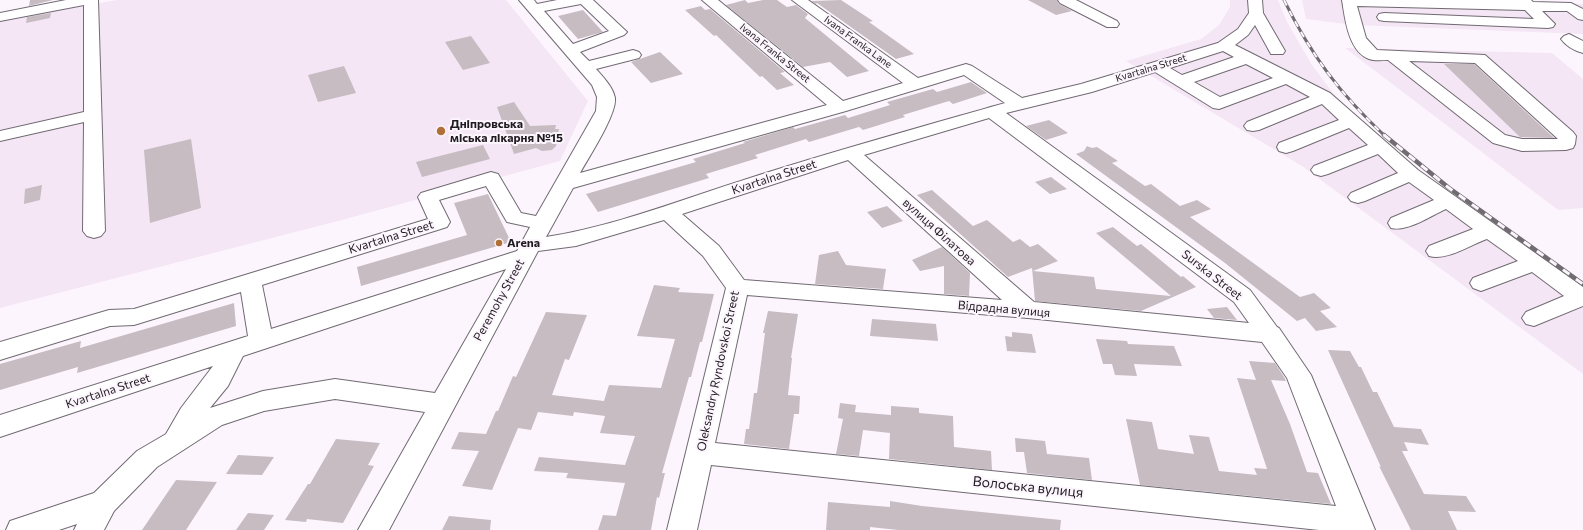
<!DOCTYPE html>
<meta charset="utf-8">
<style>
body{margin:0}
canvas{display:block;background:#fdf5fe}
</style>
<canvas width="1583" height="530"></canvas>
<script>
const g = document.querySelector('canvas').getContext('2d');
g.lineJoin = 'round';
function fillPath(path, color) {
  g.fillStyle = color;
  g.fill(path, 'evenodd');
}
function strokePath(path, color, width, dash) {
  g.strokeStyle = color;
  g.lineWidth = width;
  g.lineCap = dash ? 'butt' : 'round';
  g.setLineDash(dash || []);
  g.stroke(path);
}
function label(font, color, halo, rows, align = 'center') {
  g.font = font + ' Commissioner,sans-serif';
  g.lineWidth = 4;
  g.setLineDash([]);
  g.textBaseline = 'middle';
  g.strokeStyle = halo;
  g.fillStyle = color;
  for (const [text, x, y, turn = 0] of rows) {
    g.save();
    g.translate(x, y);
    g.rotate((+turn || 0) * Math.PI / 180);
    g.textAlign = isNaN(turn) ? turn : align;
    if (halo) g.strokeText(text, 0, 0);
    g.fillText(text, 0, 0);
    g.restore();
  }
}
fillPath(new Path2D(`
 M 117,0 L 506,0 L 588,101 L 560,161 L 338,221 L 0,308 L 0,21 Z
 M 1230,0 L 1278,0 L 1287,22 L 1312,65 L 1333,93 L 1370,132 L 1416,172 L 1583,294 L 1583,374 L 1302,166 L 1126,61 L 1201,39 L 1219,25 L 1230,7 Z
 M 1302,0 L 1528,0 L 1531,3 L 1583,4 L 1583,34 L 1354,25 L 1306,19 Z
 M 1345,48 L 1552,53 L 1583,79 L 1583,208 L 1558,210 Z`), '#f4e6f5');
fillPath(new Path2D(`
 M 30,0 L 53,0 L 29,6 Z
 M 745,0 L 748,3 L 763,0 L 777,0 L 787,7 L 796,5 L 808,14 L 805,18 L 869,71 L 847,77 L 830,62 L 803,67 L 726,5 Z
 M 841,0 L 873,21 L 869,22 L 914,54 L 896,59 L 817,3 L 816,4 L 811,1 Z
 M 1028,0 L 1057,0 L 1059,4 L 1072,11 L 1056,15 Z
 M 701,6 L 705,10 L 710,9 L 785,72 L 780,73 L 794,85 L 777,90 L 762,76 L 760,77 L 716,35 L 714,36 L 685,10 Z
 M 583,10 L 603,32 L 578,39 L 558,16 Z
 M 51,13 L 50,18 L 26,23 L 27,17 Z
 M 471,36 L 490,63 L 463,70 L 445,42 Z
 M 660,52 L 683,74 L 651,83 L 631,62 Z
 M 1444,64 L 1474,64 L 1554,138 L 1520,137 Z
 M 344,66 L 356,93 L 318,102 L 308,75 Z
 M 971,82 L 987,93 L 953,104 L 949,101 L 903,115 L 905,117 L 863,130 L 853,122 L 859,127 L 809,142 L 806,139 L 755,155 L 758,158 L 706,174 L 709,178 L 598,212 L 586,194 L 696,162 L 693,159 L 745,143 L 743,142 L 793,127 L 800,134 L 795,129 L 845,115 L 848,118 L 890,105 L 887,102 L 933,89 L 937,92 Z
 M 514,102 L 530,126 L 556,125 L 555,129 L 559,129 L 556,146 L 552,150 L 542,151 L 536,148 L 514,154 L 497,107 Z
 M 1049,120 L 1068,133 L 1046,140 L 1026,126 Z
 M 191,139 L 201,208 L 150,223 L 144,150 Z
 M 483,145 L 490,159 L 422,177 L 416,162 Z
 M 1087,146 L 1092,148 L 1097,147 L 1118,161 L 1112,163 L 1145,186 L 1151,184 L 1180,206 L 1197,200 L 1211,209 L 1190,217 L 1300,297 L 1314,293 L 1331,308 L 1320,311 L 1337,327 L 1316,331 L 1305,318 L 1297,321 L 1225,263 L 1076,154 L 1084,151 Z
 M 1051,177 L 1067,189 L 1050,194 L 1035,182 Z
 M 42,185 L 40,200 L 24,204 L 25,189 Z
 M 932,190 L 973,226 L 987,220 L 1013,242 L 1020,239 L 1030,247 L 1038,244 L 1058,261 L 1033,271 L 1094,277 L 1096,289 L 1171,296 L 1096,233 L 1113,227 L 1137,246 L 1141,244 L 1181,277 L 1183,276 L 1196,287 L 1141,311 L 1035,301 L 1032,268 L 1008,277 L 917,195 Z
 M 488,194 L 511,242 L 361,286 L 357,267 L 467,235 L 454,203 Z
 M 887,206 L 903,221 L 882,228 L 867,212 Z
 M 942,247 L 970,273 L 969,296 L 944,294 L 944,266 L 920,271 L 912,260 Z
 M 838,251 L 846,265 L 886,269 L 883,289 L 815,284 L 819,255 Z
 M 654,285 L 680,288 L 678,292 L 714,294 L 702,342 L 700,342 L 691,377 L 689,377 L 662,473 L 665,473 L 659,498 L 657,497 L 651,530 L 598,530 L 603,515 L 616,516 L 625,483 L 566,478 L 568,473 L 534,471 L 539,457 L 625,465 L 635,436 L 600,433 L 605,416 L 574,412 L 573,416 L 538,412 L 531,430 L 518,428 L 492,490 L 462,486 L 479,451 L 451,449 L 459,432 L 486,434 L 496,411 L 498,411 L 513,376 L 516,377 L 546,312 L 587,315 L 569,360 L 565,359 L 552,395 L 604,401 L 609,385 L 661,388 L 675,339 L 637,336 Z
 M 234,303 L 236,326 L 77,373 L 78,367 L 0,390 L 0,364 L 81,341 L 80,348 Z
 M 1227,307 L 1237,320 L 1214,318 L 1207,309 Z
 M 768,311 L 798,314 L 791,358 L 792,358 L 788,395 L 800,396 L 799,414 L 794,414 L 789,449 L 744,444 L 746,429 L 749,429 L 754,393 L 757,393 L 765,333 L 763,333 Z
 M 872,319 L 936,324 L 938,341 L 870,336 Z
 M 1012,332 L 1032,334 L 1036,353 L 1007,351 L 1005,336 L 1012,337 Z
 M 1096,339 L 1127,341 L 1128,344 L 1174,346 L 1182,366 L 1134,364 L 1137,376 L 1115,375 L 1112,364 L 1103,364 Z
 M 1328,350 L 1350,351 L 1359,367 L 1361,367 L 1373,392 L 1377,392 L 1394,427 L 1421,429 L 1429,445 L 1404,442 L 1408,451 L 1402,451 L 1424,494 L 1466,496 L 1476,512 L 1448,511 L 1457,530 L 1411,530 L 1379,466 L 1381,467 Z
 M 1249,361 L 1275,363 L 1284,377 L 1286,381 L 1271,380 L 1290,424 L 1307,472 L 1318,473 L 1331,504 L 1140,485 L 1126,419 L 1152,422 L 1158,449 L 1194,454 L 1189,435 L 1209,437 L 1219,471 L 1257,475 L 1254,468 L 1267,469 L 1237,378 L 1256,380 Z
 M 840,403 L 856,405 L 855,412 L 891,415 L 891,406 L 919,408 L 919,413 L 953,416 L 954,447 L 991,451 L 992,470 L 889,459 L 890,433 L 863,430 L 859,456 L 836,454 L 843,419 L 838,418 Z
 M 1015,438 L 1045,441 L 1047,454 L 1089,458 L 1092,480 L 1027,473 L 1024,452 L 1016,452 Z
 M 336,439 L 380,443 L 368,465 L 374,466 L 343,523 L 307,519 L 306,522 L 285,520 L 308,484 L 310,484 Z
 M 238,455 L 274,457 L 262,475 L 226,474 Z
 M 176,480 L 217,482 L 186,530 L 142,530 Z
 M 890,501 L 922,506 L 1061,520 L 1060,530 L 898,530 L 870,527 L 870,530 L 826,530 L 828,502 L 890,507 Z
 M 248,513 L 274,515 L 264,530 L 236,530 Z
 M 449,516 L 491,520 L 490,530 L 442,530 Z`), '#c7bcc2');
const minor = new Path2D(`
 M 66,0 L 98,0 L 105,231 L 101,236 L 94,238 L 87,236 L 83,231 L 84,122 L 0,141 L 0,131 L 84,112 L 84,5 L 0,21 L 0,13 Z
 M 519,0 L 534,0 L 537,4 L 557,0 L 593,0 L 627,32 L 624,35 L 580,52 L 589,61 L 633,50 L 639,52 L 641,55 L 639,58 L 596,69 C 603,77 613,87 615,98 C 617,114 589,157 580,173 L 827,105 L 702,0 L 718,0 L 843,101 L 903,83 L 792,0 L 808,0 L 918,78 L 966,64 L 972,66 L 1022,98 L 1081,84 L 1218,43 L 1238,29 L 1249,13 L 1248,0 L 1262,0 L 1263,13 L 1285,51 L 1283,54 L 1271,54 L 1255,25 L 1248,35 L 1235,45 L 1330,93 L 1418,170 L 1583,287 L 1583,306 L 1534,326 L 1526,324 L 1522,318 L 1526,312 L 1564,296 L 1532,272 L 1481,291 L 1473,288 L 1470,283 L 1473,278 L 1518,261 L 1487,239 C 1470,245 1447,261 1429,256 L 1426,251 L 1429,246 L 1473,229 L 1446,209 C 1430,216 1408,232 1391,228 L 1388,223 L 1391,218 L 1434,200 L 1409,182 L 1365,201 L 1358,203 L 1351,201 L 1348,197 L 1351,193 L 1398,173 L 1378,154 L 1328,174 L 1321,176 L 1314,174 L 1311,170 L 1314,166 L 1368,145 L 1349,128 L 1293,151 L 1286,153 L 1279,151 L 1277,147 L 1279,143 L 1339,120 L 1322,104 L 1259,130 L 1253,131 L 1247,130 L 1244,126 L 1247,122 L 1310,97 L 1286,84 L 1219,109 L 1213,108 L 1155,72 L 1092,92 L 1006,113 L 1250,290 L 1277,327 L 1279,328 L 1311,375 L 1375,530 L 1319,530 L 711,465 L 697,530 L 667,530 L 726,288 L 703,256 L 664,220 L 576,246 L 538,251 L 389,530 L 358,530 L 425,412 L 335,399 L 264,411 L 222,425 L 157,467 L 114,511 L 104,530 L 74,530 L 77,524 L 59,530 L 6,530 L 10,521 L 94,493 L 137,451 L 166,434 L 181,408 L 213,366 L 0,437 L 0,415 L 248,336 L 241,292 L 134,325 L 110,326 L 0,360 L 0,342 L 109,310 L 134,309 L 428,219 L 418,197 L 421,193 L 491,172 L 498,174 L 521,213 L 536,216 L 596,111 L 597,97 L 592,85 ZM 581,4 L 609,31 L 573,44 L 544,11 ZM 1223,51 L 1234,57 L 1182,75 L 1170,68 ZM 1246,64 L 1273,78 L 1220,97 L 1194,82 ZM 964,75 L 1005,103 C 921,127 834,151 750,178 C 683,199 616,226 546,237 L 573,188 L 846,111 ZM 989,118 L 1234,302 L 1249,323 L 1034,302 L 864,155 ZM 848,160 L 1002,300 L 744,280 L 719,246 L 682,214 ZM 486,186 L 507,222 L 530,227 L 517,251 L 271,329 L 262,285 L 447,227 L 450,222 L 439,200 ZM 506,269 L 435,393 L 335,379 L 263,391 L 210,408 L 228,386 L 243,356 ZM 747,295 L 1028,318 L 1262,342 L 1287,378 L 1336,506 L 715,443 Z
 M 1058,0 L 1076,0 L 1117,21 L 1119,24 L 1117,27 L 1107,27 L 1060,3 Z
 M 1342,0 L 1531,0 L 1533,2 L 1571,3 L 1583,9 L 1583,20 L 1578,19 L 1567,11 L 1542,11 L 1555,24 L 1553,27 L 1548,28 L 1384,21 L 1379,20 L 1377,17 L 1379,14 L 1384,13 L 1534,19 L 1525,10 L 1357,6 L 1366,38 L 1377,50 L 1485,55 L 1573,132 L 1576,136 L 1575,144 L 1573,148 L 1566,150 L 1522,151 L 1493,143 L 1388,60 C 1382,60 1374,61 1369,59 C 1348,51 1345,18 1342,0 ZM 1409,61 L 1475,63 L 1558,139 L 1522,139 L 1505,135 Z
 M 1569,34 L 1583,41 L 1583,53 C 1575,51 1566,46 1561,39 L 1564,36 Z`);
strokePath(minor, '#716a72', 2);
fillPath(minor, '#fff');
const railFar1 = new Path2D(`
 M 1284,0 C 1311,55 1340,94 1385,136`);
const rail = new Path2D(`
 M 1384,135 L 1449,188 L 1583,284`);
strokePath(railFar1, '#716c71', 3);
strokePath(rail, '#716c71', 4.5);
strokePath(railFar1, '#fdf5fe', 2, [6]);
strokePath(rail, '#fdf5fe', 3, [8]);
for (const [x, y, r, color] of [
 [441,131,5,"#af6f37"],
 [499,243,4,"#af6f37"]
]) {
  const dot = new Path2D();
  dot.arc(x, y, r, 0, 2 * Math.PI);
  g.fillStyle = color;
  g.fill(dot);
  strokePath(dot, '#fdf5fe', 1.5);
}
label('10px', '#1f1c1f', '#fdf5fe', [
 ["Ivana Franka Lane",858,42,36],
 ["Ivana Franka Street",775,53,39],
 ["Kvartalna Street",1151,68,-17]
]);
label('bold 12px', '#1f1c1f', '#fdf5fe', [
 ["Дніпровська",450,124],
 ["міська лікарня №15",450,138],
 ["Arena",507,243]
], 'left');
label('12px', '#1f1c1f', '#fdf5fe', [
 ["Kvartalna Street",774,177,-18],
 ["вулиця Філатова",939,232,42],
 ["Kvartalna Street",391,237,-17],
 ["Surska Street",1212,275,38],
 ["Peremohy Street",499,300,-61],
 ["Відрадна вулиця",1004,309,5],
 ["Oleksandry Ryndovskoi Street",718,371,-78],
 ["Kvartalna Street",108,391,-18]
]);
label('14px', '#1f1c1f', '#fdf5fe', [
 ["Волоська вулиця",1028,487,6]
]);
</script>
